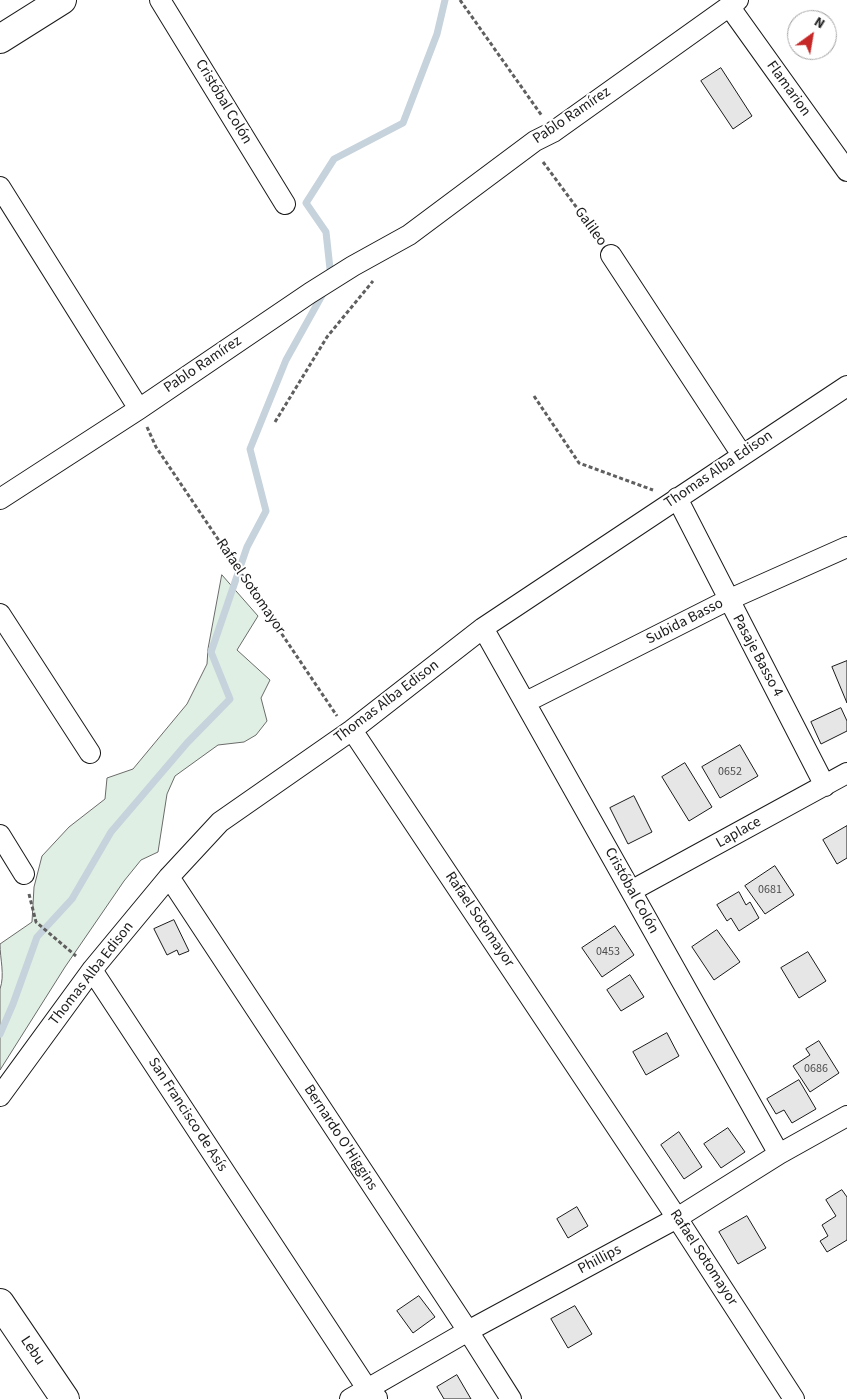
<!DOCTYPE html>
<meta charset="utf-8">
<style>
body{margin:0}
#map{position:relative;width:847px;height:1399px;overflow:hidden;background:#fff;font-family:"Source Sans 3",sans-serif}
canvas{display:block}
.north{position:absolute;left:787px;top:10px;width:50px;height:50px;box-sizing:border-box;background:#fff;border:1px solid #a3a3a3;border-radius:50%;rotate:32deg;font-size:14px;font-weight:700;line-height:20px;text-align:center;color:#1a1a1a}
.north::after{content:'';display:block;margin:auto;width:18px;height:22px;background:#c62828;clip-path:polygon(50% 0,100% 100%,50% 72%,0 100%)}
</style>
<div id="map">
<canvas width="847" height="1399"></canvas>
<div class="north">N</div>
</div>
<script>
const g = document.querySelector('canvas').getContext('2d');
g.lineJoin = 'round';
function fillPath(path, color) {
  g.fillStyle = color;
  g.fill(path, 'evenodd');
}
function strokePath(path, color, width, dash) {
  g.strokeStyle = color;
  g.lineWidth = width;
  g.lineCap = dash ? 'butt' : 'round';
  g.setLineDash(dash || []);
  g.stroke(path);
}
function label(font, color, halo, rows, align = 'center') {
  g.font = font + ' "Source Sans 3",sans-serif';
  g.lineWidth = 4;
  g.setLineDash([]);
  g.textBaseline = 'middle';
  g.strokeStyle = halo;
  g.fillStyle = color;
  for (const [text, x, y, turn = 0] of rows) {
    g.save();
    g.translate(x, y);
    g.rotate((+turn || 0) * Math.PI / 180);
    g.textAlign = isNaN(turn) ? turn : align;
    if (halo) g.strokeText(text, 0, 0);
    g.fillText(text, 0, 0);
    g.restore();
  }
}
const green = new Path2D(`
 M 222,575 L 258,616 L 237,650 L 270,680 L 261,698 L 267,721 L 256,735 L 244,742 L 218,745 L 175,776 L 167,794 L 158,852 L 141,860 L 124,881 L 65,967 L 0,1070 L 0,989 C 5,975 0,959 0,944 L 32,922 L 34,887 L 42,856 L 69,827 L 105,799 L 107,778 L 133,769 L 187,704 L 207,664 L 208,649 Z`);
fillPath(green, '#e0efe3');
strokePath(green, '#6a6a6a', 1);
strokePath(new Path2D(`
 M 331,278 L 326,232 L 306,203 L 334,159 L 403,123 L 437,34 L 445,0
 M 0,1034 L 13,1004 L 37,937 L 72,899 L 111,832 L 187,743 L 230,699 L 211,652 L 247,547 L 266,511 L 250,449 L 286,360 L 325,290`), '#c6d2dc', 7);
const building = new Path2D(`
 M 721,68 L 752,116 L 733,129 L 701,81 Z
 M 847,661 L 847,703 L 832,667 Z
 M 841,708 L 847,721 L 847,731 L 821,744 L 811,722 Z
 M 740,745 L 758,776 L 720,798 L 702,767 Z
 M 685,763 L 712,807 L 689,821 L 662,777 Z
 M 634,796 L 652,832 L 628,844 L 610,808 Z
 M 847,826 L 847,858 L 837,864 L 823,840 Z
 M 775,866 L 794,895 L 765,914 L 745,886 Z
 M 739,892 L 746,905 L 750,902 L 759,918 L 739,931 L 731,918 L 727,921 L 717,905 Z
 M 174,920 L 189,951 L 179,955 L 177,950 L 167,955 L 154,929 Z
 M 615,926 L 634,955 L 602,977 L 582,948 Z
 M 717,930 L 740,962 L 714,980 L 692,947 Z
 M 808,952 L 826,981 L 799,998 L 781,968 Z
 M 630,975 L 644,997 L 621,1011 L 607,990 Z
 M 667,1033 L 679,1056 L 646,1075 L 633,1052 Z
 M 819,1041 L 839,1073 L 810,1092 L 793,1066 L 810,1055 L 806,1049 Z
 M 799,1080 L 816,1109 L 792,1123 L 784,1110 L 776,1114 L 767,1099 Z
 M 728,1128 L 745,1152 L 721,1168 L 704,1144 Z
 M 679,1132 L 702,1167 L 684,1179 L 661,1145 Z
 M 842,1190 L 847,1197 L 847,1240 L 827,1252 L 820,1241 L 828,1236 L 822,1225 L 836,1216 L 826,1200 Z
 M 577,1207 L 588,1226 L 568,1238 L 557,1219 Z
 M 747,1216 L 766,1248 L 738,1264 L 719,1232 Z
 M 419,1296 L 435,1317 L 413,1333 L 397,1311 Z
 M 575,1306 L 592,1334 L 568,1348 L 551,1319 Z
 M 457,1375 L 471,1399 L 444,1399 L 437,1387 Z`);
fillPath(building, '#e6e6e6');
strokePath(building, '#1a1a1a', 1);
const minor = new Path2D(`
 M 160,0 L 285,204
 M 729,6 L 847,171
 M 0,187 L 139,409
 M 611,255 L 742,455
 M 677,498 L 825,786
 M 0,499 L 139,409 L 310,293 L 353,266 L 409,235 L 535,141 L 553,132 L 738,0
 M 0,614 L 90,753
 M 483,628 L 779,1154
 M 526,702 L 728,600 L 847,547
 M 352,730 L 677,1218 L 794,1399
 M 0,835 L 24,874
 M 169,877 L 468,1331 L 511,1399
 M 631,891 L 847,773
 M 92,970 L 368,1390 L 377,1398
 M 0,1096 L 92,970 L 169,877 L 220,822 L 352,730 L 483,628 L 847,386
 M 350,1399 L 468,1331 L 677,1218 L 779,1154 L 847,1116`);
const secondary = new Path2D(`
 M 0,39 L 62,0
 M 0,1303 L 65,1399`);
strokePath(minor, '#1a1a1a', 22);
strokePath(secondary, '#1a1a1a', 30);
strokePath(new Path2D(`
 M 460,0 L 542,116
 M 543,162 L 600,239
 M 534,396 L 579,463 L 653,490
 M 275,422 L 327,337 L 373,281
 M 147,427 L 156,447 L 337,716
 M 29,894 L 36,922 L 76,956`), '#5f5f5f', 3, [4, 2.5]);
strokePath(minor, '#fff', 20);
strokePath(secondary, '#fff', 28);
label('12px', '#4d4d4d', null, [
 ["0652",730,772],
 ["0681",770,890],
 ["0453",608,952],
 ["0686",816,1069]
]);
label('15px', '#1a1a1a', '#fff', [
 ["Flamarion",788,89,54],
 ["Cristóbal Colón",223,102,59],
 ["Pablo Ramírez",572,116,-34],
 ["Galileo",590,227,54],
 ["Pablo Ramírez",203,365,-34],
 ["Thomas Alba Edison",719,470,-34],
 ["Rafael Sotomayor",250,587,56],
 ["Subida Basso",685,622,-27],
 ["Pasaje Basso 4",757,656,62],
 ["Thomas Alba Edison",387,702,-37],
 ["Laplace",739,833,-29],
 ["Cristóbal Colón",631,891,61],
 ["Rafael Sotomayor",479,920,56],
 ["Thomas Alba Edison",92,974,-52],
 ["San Francisco de Asís",187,1115,57],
 ["Bernardo O'Higgins",340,1138,57],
 ["Rafael Sotomayor",703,1258,57],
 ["Phillips",600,1260,-28],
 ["Lebu",32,1351,56]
]);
</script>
